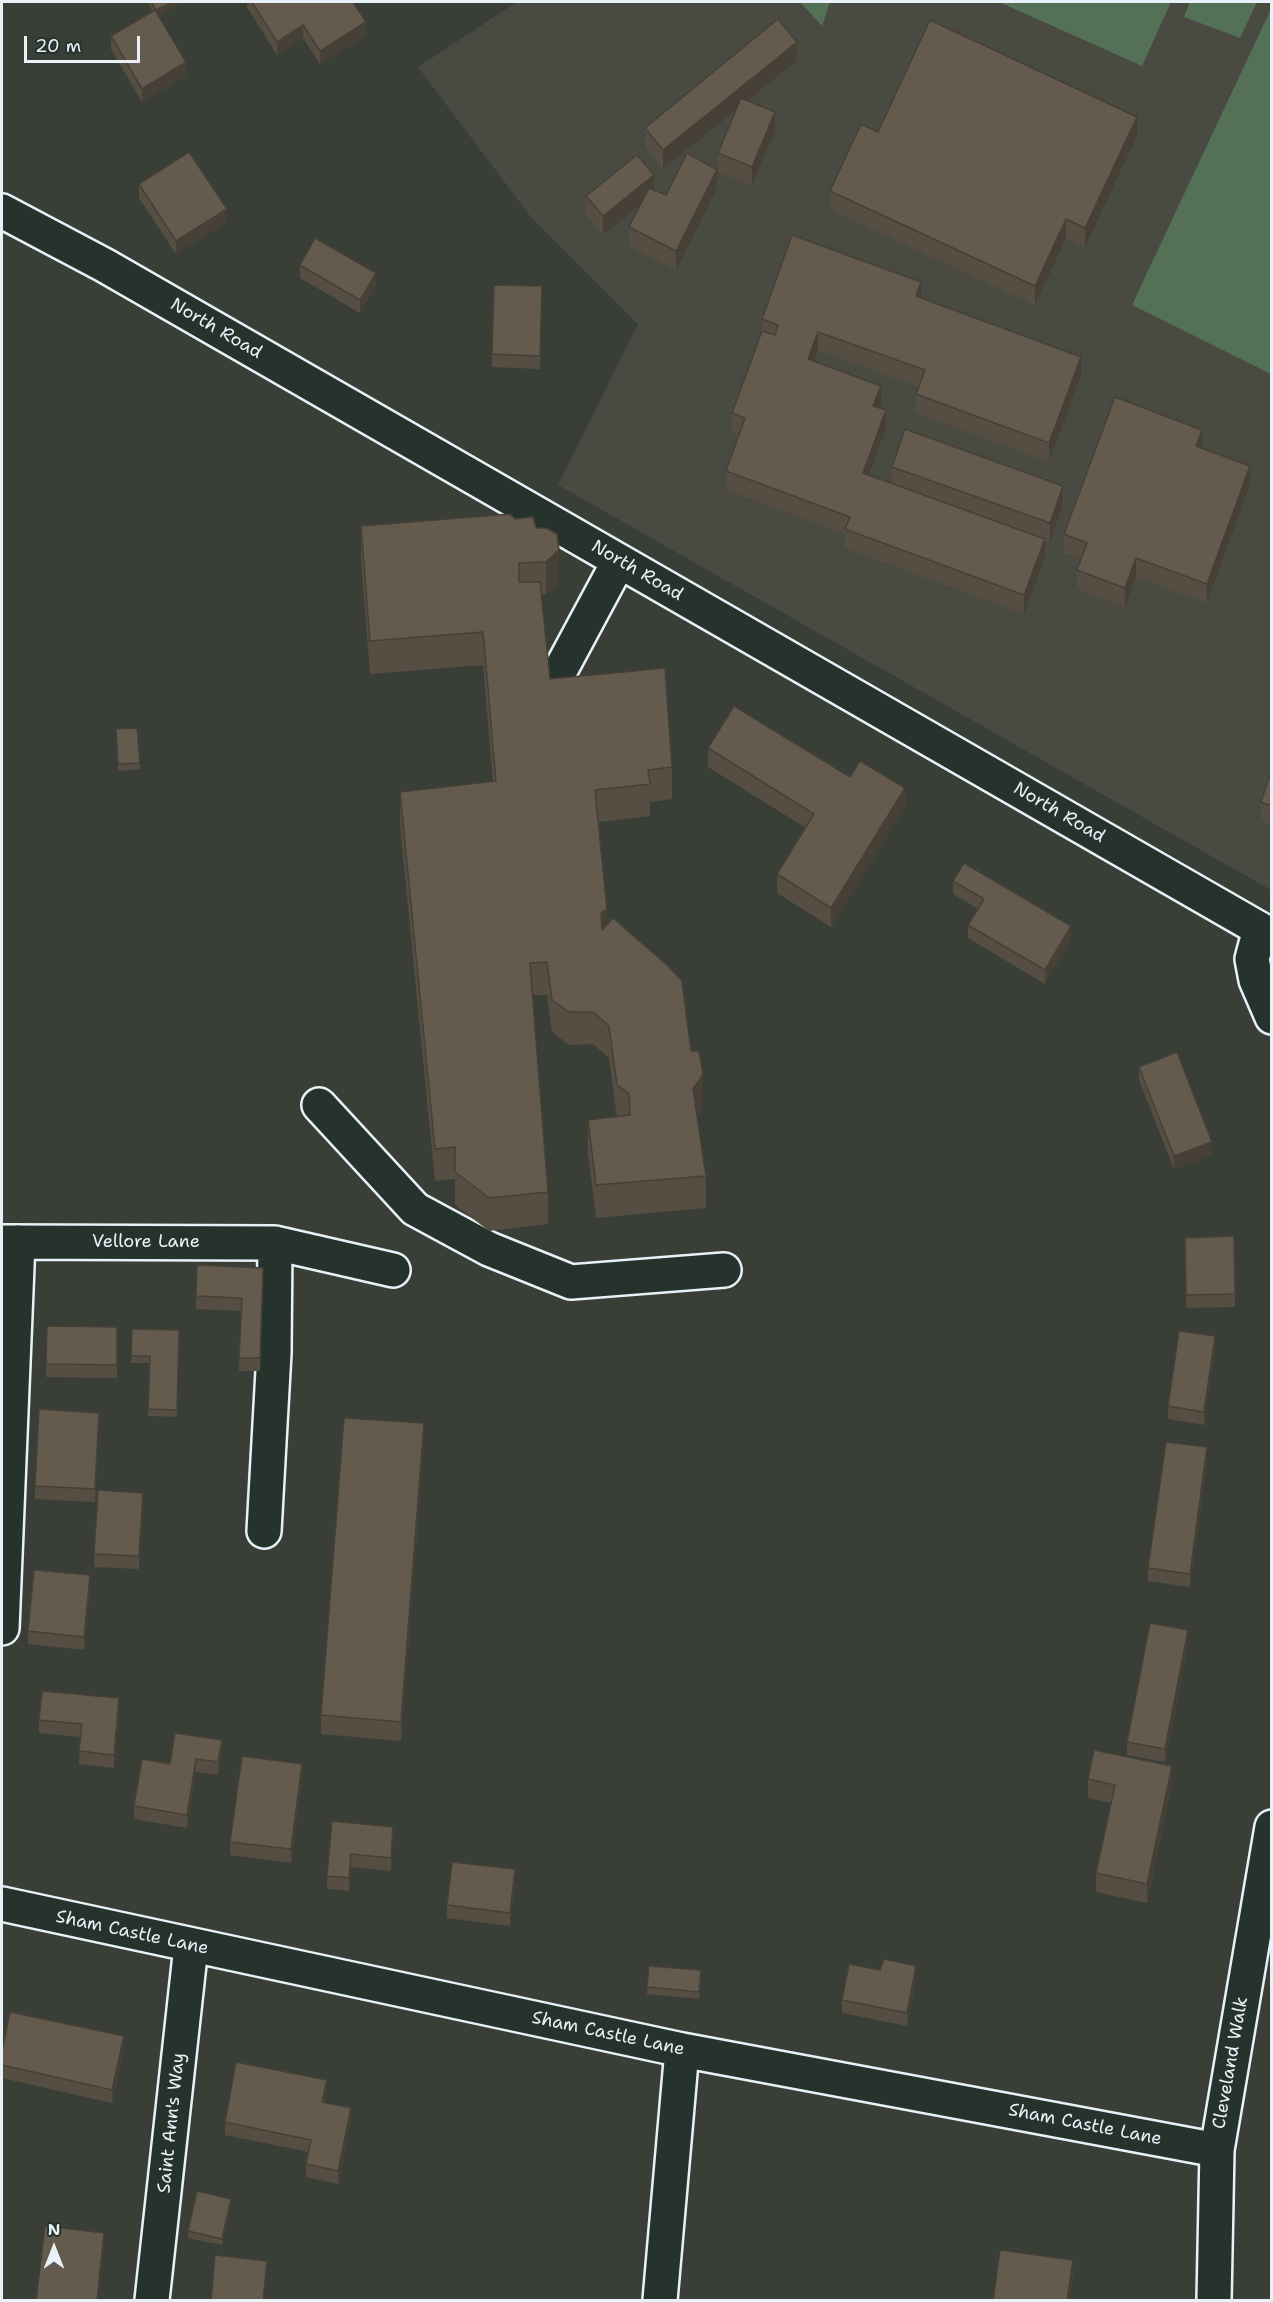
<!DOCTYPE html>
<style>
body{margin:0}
#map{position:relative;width:1273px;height:2302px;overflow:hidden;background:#393f37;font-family:"Shantell Sans",sans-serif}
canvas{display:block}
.frame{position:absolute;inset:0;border:3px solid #e8f1f8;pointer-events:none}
.north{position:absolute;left:24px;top:2218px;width:60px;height:60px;-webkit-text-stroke:4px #26332d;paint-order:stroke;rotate:0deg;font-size:16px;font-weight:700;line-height:24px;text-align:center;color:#e8f1f8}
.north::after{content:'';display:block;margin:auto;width:21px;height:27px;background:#e8f1f8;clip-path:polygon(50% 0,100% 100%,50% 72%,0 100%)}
.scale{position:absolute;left:24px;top:36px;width:116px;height:27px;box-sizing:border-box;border:3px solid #e8f1f8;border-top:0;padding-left:8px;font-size:18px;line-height:21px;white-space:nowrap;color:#e8f1f8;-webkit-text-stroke:4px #26332d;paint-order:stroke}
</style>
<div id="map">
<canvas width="1273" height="2302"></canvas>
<div class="frame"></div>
<div class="north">N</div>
<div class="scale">20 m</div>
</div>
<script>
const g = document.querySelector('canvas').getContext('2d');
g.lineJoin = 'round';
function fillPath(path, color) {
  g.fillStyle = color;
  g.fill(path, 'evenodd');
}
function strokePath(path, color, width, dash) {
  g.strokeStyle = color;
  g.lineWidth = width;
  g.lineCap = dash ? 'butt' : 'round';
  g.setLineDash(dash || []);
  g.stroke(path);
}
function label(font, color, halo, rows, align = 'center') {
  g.font = font + ' "Shantell Sans",sans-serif';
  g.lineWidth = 5;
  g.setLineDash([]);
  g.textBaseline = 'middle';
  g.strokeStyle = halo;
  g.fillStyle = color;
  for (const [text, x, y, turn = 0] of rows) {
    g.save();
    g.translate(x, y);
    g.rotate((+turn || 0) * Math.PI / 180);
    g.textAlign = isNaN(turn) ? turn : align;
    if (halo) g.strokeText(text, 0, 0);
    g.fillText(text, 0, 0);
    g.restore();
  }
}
fillPath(new Path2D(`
 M 517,2 L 1271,2 L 1271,890 L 558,485 L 638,324 L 530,216 L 418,67 Z`), '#494a42');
fillPath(new Path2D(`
 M 800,2 L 830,2 L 822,26 Z
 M 999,2 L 1171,2 L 1142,66 Z
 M 1190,2 L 1257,2 L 1240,38 L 1184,17 Z
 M 1271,9 L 1271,374 L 1132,305 Z`), '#547057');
const minor = new Path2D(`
 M 2,211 L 104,265 L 1272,936
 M 561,669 L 619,561
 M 1260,929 L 1252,959 L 1256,980 L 1272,1017
 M 319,1105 L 415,1209 L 489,1249 L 571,1282 L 724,1270
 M 2,1242 L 275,1243 L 393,1270
 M 264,1531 L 274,1353 L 275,1243
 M 2,1628 L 18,1242
 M 2,1904 L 682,2050 L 1217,2150
 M 152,2300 L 191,1946
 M 660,2300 L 682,2050
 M 1214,2300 L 1217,2150 L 1272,1827`);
strokePath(minor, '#e8f1f8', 38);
strokePath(minor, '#26332d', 33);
fillPath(new Path2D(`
 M 148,2 L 184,2 L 158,16 L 186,76 L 142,102 L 111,49 L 111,36 L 153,11 Z
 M 247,2 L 353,2 L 366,36 L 320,64 L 303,38 L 277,55 L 247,7 Z
 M 797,61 L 748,101 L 775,131 L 752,186 L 718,172 L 718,153 L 736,110 L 663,169 L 645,147 L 645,128 Z
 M 878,132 L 1137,136 L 1085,247 L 1066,238 L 1035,305 L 830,210 L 830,191 Z
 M 139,184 L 227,222 L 176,254 L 139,198 Z
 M 717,188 L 676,270 L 629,246 L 629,227 L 641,204 L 603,235 L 586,215 L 586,196 L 654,190 L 666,195 Z
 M 300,265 L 376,286 L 360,313 L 300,278 Z
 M 542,286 L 540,369 L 492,367 L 492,354 Z
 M 921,298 L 1081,376 L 1049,462 L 916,413 L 916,394 L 919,387 L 818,350 L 814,361 L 881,405 L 880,408 L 886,429 L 870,475 L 892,483 L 892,467 L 1063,505 L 1050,542 L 1045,540 L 1045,558 L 1024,614 L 845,548 L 845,534 L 726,490 L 726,471 L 739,435 L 732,432 L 732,413 L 762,333 L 762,319 Z
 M 1202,449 L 1250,485 L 1207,603 L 1136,577 L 1125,607 L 1077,589 L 1077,570 L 1081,559 L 1064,553 L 1064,534 Z
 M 515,519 L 536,528 L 559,582 L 546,594 L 541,595 L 550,679 L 672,767 L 672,799 L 650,802 L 650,816 L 598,822 L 607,925 L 691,1051 L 703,1107 L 697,1116 L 706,1176 L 706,1208 L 596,1218 L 588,1153 L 588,1120 L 617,1117 L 609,1058 L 593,1044 L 569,1045 L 552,1032 L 547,995 L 532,995 L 548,1192 L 548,1224 L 489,1231 L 455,1205 L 455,1179 L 435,1181 L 400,825 L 400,792 L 493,782 L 483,665 L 370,674 L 361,559 L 361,526 Z
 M 116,729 L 140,763 L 140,769 L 118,771 Z
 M 708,748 L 850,777 L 905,807 L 831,927 L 777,893 L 777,874 L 806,828 L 708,767 Z
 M 1272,769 L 1272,825 L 1261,821 L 1261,802 Z
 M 953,881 L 1071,939 L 1045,984 L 968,938 L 968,925 L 978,909 L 953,894 Z
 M 1139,1067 L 1212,1155 L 1174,1169 L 1139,1080 Z
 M 1234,1236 L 1235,1307 L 1186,1308 L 1185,1251 Z
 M 263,1281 L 260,1371 L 239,1371 L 241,1311 L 196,1309 L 196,1296 Z
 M 47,1326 L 117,1327 L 117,1378 L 46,1377 Z
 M 132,1329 L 179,1330 L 177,1417 L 148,1416 L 149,1363 L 131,1363 Z
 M 1215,1349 L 1204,1425 L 1168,1419 L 1168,1406 Z
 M 99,1426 L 95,1502 L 35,1499 L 35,1486 Z
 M 424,1442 L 401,1741 L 321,1734 L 321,1715 Z
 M 1207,1460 L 1190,1587 L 1148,1581 L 1148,1568 Z
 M 143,1506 L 139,1569 L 94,1567 L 94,1554 Z
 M 90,1588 L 84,1650 L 28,1644 L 28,1631 Z
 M 1188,1643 L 1165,1762 L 1127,1755 L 1127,1742 Z
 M 119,1712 L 114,1768 L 79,1764 L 80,1737 L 39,1733 L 39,1720 Z
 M 222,1753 L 218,1775 L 196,1772 L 187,1828 L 134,1819 L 134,1806 L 170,1764 Z
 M 302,1777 L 291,1863 L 230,1855 L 230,1842 Z
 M 1088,1779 L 1172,1785 L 1147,1903 L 1096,1892 L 1096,1873 L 1111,1803 L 1088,1798 Z
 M 332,1821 L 393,1840 L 391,1871 L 351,1867 L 349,1891 L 327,1889 L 327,1876 Z
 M 515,1882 L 510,1926 L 447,1918 L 447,1905 Z
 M 880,1970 L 916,1979 L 907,2026 L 842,2013 L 842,2000 Z
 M 701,1977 L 699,1999 L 647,1994 L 647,1987 Z
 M 124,2049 L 112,2103 L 2,2078 L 2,2052 Z
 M 327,2094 L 325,2103 L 351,2121 L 338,2184 L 306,2177 L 306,2164 L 309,2152 L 225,2135 L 225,2122 Z
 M 231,2205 L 222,2245 L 188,2238 L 188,2231 Z`), '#564e43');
fillPath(new Path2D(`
 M 172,2 L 184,2 L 156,17 L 156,10 Z
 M 366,22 L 366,36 L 320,64 L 320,51 Z
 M 303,25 L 303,38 L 277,55 L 277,42 Z
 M 797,42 L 797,61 L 663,169 L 663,150 Z
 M 186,62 L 186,76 L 142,102 L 142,89 Z
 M 775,112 L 775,131 L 752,186 L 752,167 Z
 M 1137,117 L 1137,136 L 1085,247 L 1085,228 Z
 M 717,170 L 717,188 L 676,270 L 676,251 Z
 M 654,175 L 654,194 L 603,235 L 603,216 Z
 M 227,209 L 227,222 L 176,254 L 176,241 Z
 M 1066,219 L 1066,238 L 1035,305 L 1035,286 Z
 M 376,273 L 376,286 L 360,313 L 360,300 Z
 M 921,282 L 921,301 L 916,296 Z
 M 818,332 L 818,350 L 808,378 L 808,359 Z
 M 1081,357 L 1081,376 L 1049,462 L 1049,443 Z
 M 881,386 L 881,405 L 873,425 L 873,406 Z
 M 886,410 L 886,429 L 863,492 L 863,473 Z
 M 1202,430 L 1202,449 L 1196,446 Z
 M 1250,466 L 1250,485 L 1207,603 L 1207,584 Z
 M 1063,486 L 1063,505 L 1050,542 L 1050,523 Z
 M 1045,539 L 1045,558 L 1024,614 L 1024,595 Z
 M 559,550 L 559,582 L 546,594 L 546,562 Z
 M 1136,558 L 1136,577 L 1125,607 L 1125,588 Z
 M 905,788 L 905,807 L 831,927 L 831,908 Z
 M 607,909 L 607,942 L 601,945 L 601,913 Z
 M 1071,926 L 1071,939 L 1045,984 L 1045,970 Z
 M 703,1074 L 703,1107 L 693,1122 L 693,1089 Z
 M 1212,1142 L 1212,1155 L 1174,1169 L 1174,1156 Z
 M 1215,1336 L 1215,1349 L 1204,1425 L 1204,1412 Z
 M 99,1413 L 99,1426 L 95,1502 L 95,1489 Z
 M 424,1423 L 424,1442 L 401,1741 L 401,1722 Z
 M 1207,1447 L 1207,1460 L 1190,1587 L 1190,1574 Z
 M 143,1493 L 143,1506 L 139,1569 L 139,1556 Z
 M 90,1575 L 90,1588 L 84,1650 L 84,1637 Z
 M 1188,1630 L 1188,1643 L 1165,1762 L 1165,1749 Z
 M 119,1698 L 119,1712 L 114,1768 L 114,1755 Z
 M 222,1740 L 222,1753 L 218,1775 L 218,1762 Z
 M 196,1759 L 196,1772 L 187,1828 L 187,1815 Z
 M 302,1764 L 302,1777 L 291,1863 L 291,1849 Z
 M 1172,1766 L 1172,1785 L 1147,1903 L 1147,1884 Z
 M 393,1827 L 393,1840 L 391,1871 L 391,1858 Z
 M 351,1854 L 351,1867 L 349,1891 L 349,1878 Z
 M 515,1869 L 515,1882 L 510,1926 L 510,1913 Z
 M 916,1966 L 916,1979 L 907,2026 L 907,2013 Z
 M 124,2036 L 124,2049 L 112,2103 L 112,2090 Z
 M 327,2080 L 327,2094 L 322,2115 L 322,2102 Z
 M 351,2108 L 351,2121 L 338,2184 L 338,2171 Z
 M 231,2199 L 231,2205 L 222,2245 L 222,2239 Z
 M 104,2233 L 104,2246 L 98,2301 L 97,2301 Z
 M 1073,2260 L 1073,2279 L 1070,2301 L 1067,2301 Z
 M 267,2261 L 267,2274 L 264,2301 L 263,2301 Z`), '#464037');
const building = new Path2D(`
 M 151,2 L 172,2 L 156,10 Z
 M 252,2 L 353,2 L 366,22 L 320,51 L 303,25 L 277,42 Z
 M 155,10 L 186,62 L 142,89 L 111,36 Z
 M 778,19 L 797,42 L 663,150 L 645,128 Z
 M 930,20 L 1137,117 L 1085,228 L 1066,219 L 1035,286 L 830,191 L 861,124 L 878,132 Z
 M 741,98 L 775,112 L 752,167 L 718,153 Z
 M 189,152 L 227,209 L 176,241 L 139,184 Z
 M 687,153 L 717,170 L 676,251 L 629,227 L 649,188 L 666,195 Z
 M 637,155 L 654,175 L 603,216 L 586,196 Z
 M 792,235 L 921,282 L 916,296 L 1081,357 L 1049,443 L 916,394 L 925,370 L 818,332 L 808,359 L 881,386 L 873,406 L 886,410 L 863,473 L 1045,539 L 1024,595 L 845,529 L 850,517 L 726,471 L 745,418 L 732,413 L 762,331 L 775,335 L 778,325 L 762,319 Z
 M 315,238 L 376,273 L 360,300 L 300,265 Z
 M 494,285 L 542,286 L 540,356 L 492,354 Z
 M 1115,397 L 1202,430 L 1196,446 L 1250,466 L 1207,584 L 1136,558 L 1125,588 L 1077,570 L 1087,543 L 1064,534 Z
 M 905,429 L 1063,486 L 1050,523 L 892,467 Z
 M 510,514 L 515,519 L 533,517 L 536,528 L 546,528 L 557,534 L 559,550 L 546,562 L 519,563 L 519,582 L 540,582 L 550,679 L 665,668 L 672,767 L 648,770 L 650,784 L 595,790 L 607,909 L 601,913 L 602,930 L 613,918 L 668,966 L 682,981 L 691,1051 L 699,1051 L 703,1074 L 693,1089 L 706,1176 L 596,1185 L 588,1120 L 630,1115 L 629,1094 L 617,1085 L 609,1026 L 593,1012 L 569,1012 L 552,1000 L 547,962 L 530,963 L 548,1192 L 489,1198 L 455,1172 L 455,1147 L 435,1149 L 400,792 L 496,781 L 483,632 L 370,641 L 361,526 Z
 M 734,706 L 850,777 L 860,761 L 905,788 L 831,908 L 777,874 L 814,814 L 708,748 Z
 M 137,728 L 140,763 L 118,764 L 116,729 Z
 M 1272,769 L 1272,806 L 1261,802 Z
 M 964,863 L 1071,926 L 1045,970 L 968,925 L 984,899 L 953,881 Z
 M 1177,1052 L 1212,1142 L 1174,1156 L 1139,1067 Z
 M 1234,1236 L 1235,1294 L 1186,1295 L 1185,1238 Z
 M 197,1265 L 263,1268 L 260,1358 L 239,1358 L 242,1298 L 196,1296 Z
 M 47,1326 L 117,1327 L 117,1365 L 46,1364 Z
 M 132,1329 L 179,1330 L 177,1410 L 148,1409 L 150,1356 L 131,1356 Z
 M 1179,1331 L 1215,1336 L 1204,1412 L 1168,1406 Z
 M 39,1409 L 99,1413 L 95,1489 L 35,1486 Z
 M 344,1418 L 424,1423 L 401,1722 L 321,1715 Z
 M 1166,1442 L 1207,1447 L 1190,1574 L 1148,1568 Z
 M 98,1490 L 143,1493 L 139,1556 L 94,1554 Z
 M 34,1570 L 90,1575 L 84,1637 L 28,1631 Z
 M 1150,1623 L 1188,1630 L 1165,1749 L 1127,1742 Z
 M 42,1691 L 119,1698 L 114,1755 L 79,1751 L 82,1724 L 39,1720 Z
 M 175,1733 L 222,1740 L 218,1762 L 196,1759 L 187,1815 L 134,1806 L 142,1759 L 170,1764 Z
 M 1094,1750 L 1172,1766 L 1147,1884 L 1096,1873 L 1115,1785 L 1088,1779 Z
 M 242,1756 L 302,1764 L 291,1849 L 230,1842 Z
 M 332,1821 L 393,1827 L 391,1858 L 351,1854 L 349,1878 L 327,1876 Z
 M 452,1862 L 515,1869 L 510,1913 L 447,1905 Z
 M 884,1959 L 916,1966 L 907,2013 L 842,2000 L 849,1964 L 880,1970 Z
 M 649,1966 L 701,1970 L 699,1992 L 647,1987 Z
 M 10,2012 L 124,2036 L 112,2090 L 2,2065 L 2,2052 Z
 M 236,2062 L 327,2080 L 322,2102 L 351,2108 L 338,2171 L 306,2164 L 311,2140 L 225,2122 Z
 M 197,2191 L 231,2199 L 222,2239 L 188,2231 Z
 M 45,2226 L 104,2233 L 97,2301 L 36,2301 Z
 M 1000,2250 L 1073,2260 L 1067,2301 L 993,2301 Z
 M 215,2255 L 267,2261 L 263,2301 L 211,2301 Z`);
fillPath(building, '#645b4e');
strokePath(building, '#464037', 1.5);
label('18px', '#e8f1f8', '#26332d', [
 ["North Road",216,329,30],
 ["North Road",637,571,30],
 ["North Road",1059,813,30],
 ["Vellore Lane",146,1242],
 ["Sham Castle Lane",132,1933,12],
 ["Sham Castle Lane",608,2034,12],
 ["Cleveland Walk",1231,2063,-80],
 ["Saint Ann's Way",172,2123,-84],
 ["Sham Castle Lane",1085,2125,11]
]);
</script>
